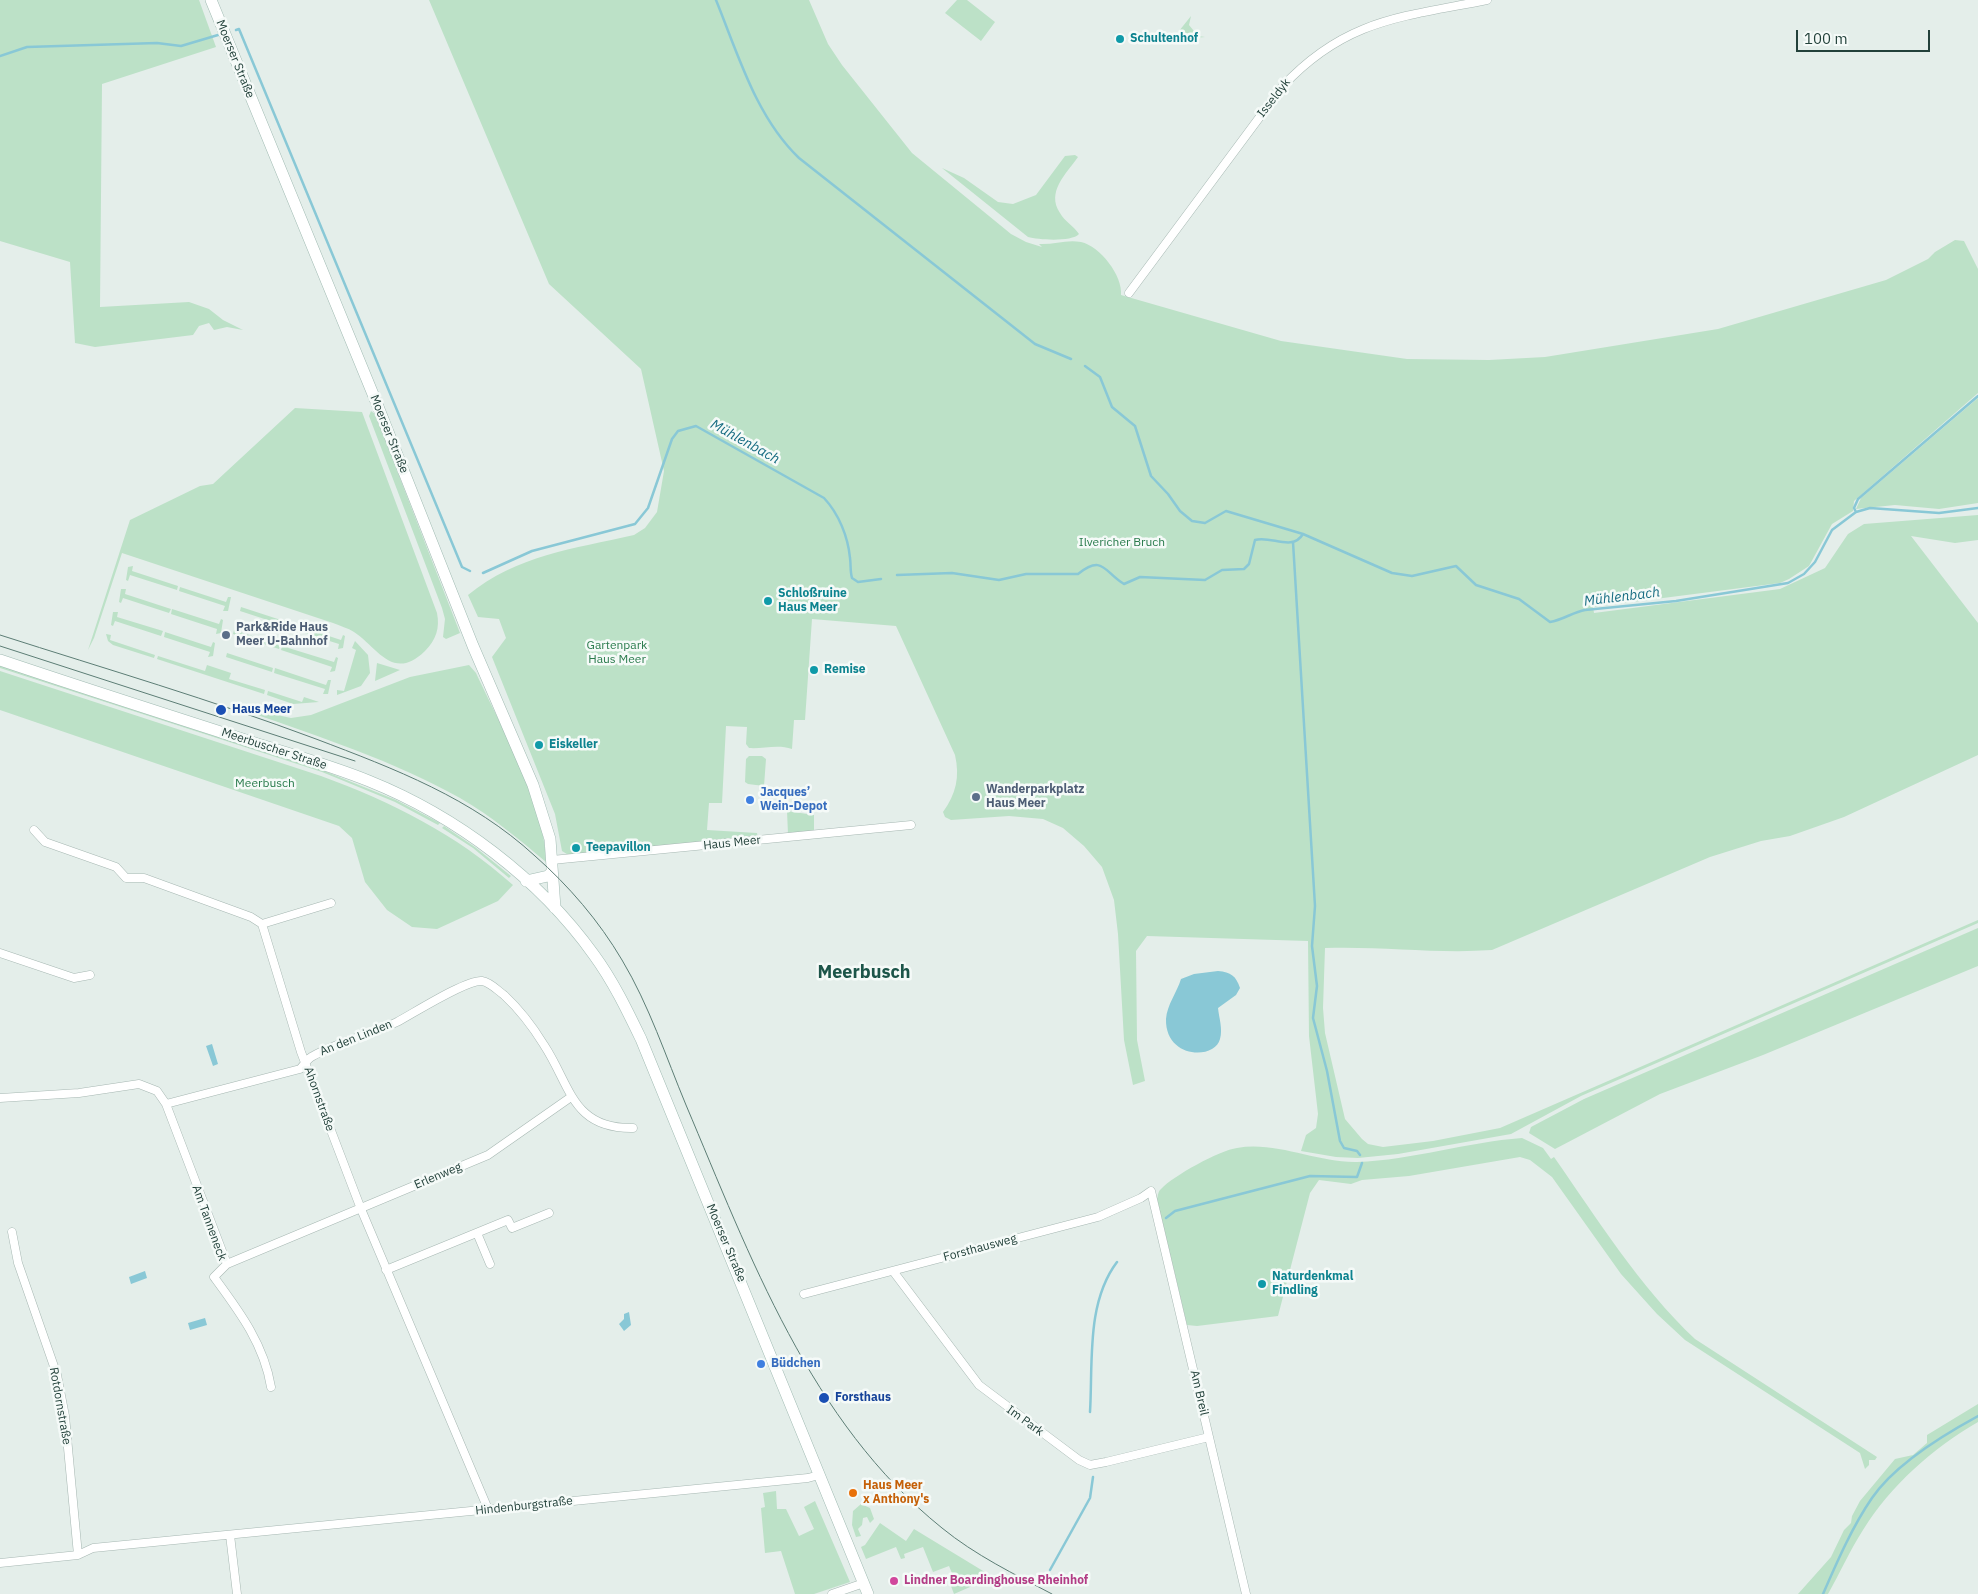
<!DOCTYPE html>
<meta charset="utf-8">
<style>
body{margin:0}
#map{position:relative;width:1978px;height:1594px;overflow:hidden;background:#e4eeea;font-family:"IBM Plex Sans",sans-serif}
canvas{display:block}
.scale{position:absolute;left:1796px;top:30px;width:134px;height:22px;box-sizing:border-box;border:2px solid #22413a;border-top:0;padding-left:6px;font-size:15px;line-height:18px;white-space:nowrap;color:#22413a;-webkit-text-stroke:4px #f5faf8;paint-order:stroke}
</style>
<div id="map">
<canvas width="1978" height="1594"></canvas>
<div class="scale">100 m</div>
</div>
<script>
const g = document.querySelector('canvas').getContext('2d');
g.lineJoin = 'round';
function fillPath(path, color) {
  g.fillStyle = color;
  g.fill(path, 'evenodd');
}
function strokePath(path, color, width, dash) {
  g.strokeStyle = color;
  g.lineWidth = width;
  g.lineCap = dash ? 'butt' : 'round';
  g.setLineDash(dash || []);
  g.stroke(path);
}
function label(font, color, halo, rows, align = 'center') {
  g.font = font + ' "IBM Plex Sans",sans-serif';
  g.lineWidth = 5;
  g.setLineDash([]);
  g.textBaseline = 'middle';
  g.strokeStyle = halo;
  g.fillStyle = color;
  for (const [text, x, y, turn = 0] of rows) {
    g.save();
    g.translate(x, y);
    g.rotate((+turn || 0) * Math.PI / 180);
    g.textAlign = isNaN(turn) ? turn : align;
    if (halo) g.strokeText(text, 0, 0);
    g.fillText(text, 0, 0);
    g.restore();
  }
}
fillPath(new Path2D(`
 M 0,0 L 199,0 L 216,47 L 102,84 L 100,307 L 189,302 L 209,309 L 223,320 L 243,330 L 227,327 L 214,330 L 209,323 L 199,326 L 193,335 L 95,347 L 75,343 L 70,262 L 0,241 Z
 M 429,0 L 809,0 L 828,44 L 842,65 L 912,153 L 1011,234 L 1026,242 L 1042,247 L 1039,244 C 1053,245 1067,239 1081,242 C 1100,246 1123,276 1121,295 L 1281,341 L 1407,359 L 1489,360 L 1545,357 L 1718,329 L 1886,280 L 1928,259 L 1935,252 L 1955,240 L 1964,241 L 1978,269 L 1978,393 L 1854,501 L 1853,511 L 1832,524 L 1809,566 L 1789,579 L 1780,583 L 1593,607 L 1594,613 L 1780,589 L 1825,568 L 1848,534 L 1864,524 L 1978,515 L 1978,540 L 1955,543 L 1911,536 L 1978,623 L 1978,755 L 1844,817 L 1790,836 L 1761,841 L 1710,857 L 1492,950 C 1437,954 1381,946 1325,948 L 1323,1008 L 1325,1033 L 1345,1119 L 1362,1139 L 1368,1144 L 1383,1147 L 1433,1141 L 1500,1128 L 1978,920 L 1978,923 L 1581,1096 L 1511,1134 L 1398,1154 L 1358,1158 L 1336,1157 L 1301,1151 L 1306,1135 L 1316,1128 L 1318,1114 L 1309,1036 L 1308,941 L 1147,936 L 1136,951 L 1137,1040 L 1145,1081 L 1133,1085 L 1124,1040 L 1118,934 L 1114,900 L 1102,867 L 1084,846 L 1063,828 L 1043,819 L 1009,816 L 951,820 L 945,817 L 943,812 C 956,794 960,777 955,755 L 896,626 L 812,619 L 805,720 L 794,720 L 792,749 C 778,744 763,749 749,748 L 746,744 L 747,727 L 726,726 L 722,803 L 709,803 L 707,830 L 757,833 L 758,839 L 570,856 L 562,851 L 555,814 L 492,657 L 506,638 L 499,619 L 478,617 L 468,595 C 517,555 573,549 634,535 L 645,528 L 657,512 L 664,471 L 641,369 L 549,284 Z
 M 957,0 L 967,0 L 995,22 L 981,41 L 945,13 Z
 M 1191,16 L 1189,25 L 1198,36 L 1205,37 L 1183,39 L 1180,36 L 1179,31 Z
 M 1075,155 L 1078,157 C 1066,174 1046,192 1060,213 C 1064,221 1074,226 1079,234 C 1072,242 1039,240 1028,237 L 942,168 L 964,178 L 998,202 L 1013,204 L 1036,195 L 1065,156 Z
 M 1978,398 L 1978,503 L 1939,509 L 1895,505 L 1856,509 L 1861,498 Z
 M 295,408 L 362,412 L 437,613 C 440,628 436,640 425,651 C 393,682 378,648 354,632 C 348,628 340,626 333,623 L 122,553 L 94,638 L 88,650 L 130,520 L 200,486 L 213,484 Z
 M 371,411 L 375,414 L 460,633 L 446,639 L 443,637 L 445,619 L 442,608 L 369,416 Z
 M 133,566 L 132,571 L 178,586 L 177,590 L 130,575 L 128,581 L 126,580 L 128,567 Z
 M 180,587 L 226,602 L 228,597 L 231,597 L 228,611 L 223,611 L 225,606 L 179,591 Z
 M 121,589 L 126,589 L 125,594 L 171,609 L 169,613 L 123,598 L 121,603 L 119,602 Z
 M 241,607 L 287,622 L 286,626 L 240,611 Z
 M 172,609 L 219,624 L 221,619 L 223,620 L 221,633 L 216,634 L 217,629 L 171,614 Z
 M 113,612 L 118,612 L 117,617 L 163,631 L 161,636 L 115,621 L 113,626 L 111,625 Z
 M 289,623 L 341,640 L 343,635 L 345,636 L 343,648 L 338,649 L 339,644 L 288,628 Z
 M 234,630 L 280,645 L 279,649 L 233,634 Z
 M 165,632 L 211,647 L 213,642 L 215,643 L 213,656 L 208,657 L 210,652 L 164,637 Z
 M 106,634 L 111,635 L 110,640 L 155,655 L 154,658 L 113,645 L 108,641 Z
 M 355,641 L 368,655 L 370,673 L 361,686 L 337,695 L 337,690 L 344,691 L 356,650 L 352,648 Z
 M 282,646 L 334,662 L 336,657 L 338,658 L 335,671 L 330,672 L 332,667 L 281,650 Z
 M 227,653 L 273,668 L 272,672 L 226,657 Z
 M 158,656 L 205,671 L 207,665 L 231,673 L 229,679 L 265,690 L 264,694 L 157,659 Z
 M 377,663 L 400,670 L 375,681 Z
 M 0,665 L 322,770 L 396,800 L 440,823 L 438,825 L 395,802 L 322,772 L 0,668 Z
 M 469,665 L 476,673 C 500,725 546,806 546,862 C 519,839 491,816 460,798 C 394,761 320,737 249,712 L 249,709 L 291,718 L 311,715 L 410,677 Z
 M 275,668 L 326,685 L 328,680 L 331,680 L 328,694 L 323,694 L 325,689 L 274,673 Z
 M 0,671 L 321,776 C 392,802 456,834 513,885 L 498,901 L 437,929 L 412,927 L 387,910 L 365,882 L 352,838 L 339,826 L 0,710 Z
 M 268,691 L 302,702 L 304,697 L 319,702 L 293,704 L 267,695 Z
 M 749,756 L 762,756 L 766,759 L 764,786 L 748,784 L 745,782 L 746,759 Z
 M 787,811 L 814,815 L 814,832 L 788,834 Z
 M 444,826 L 475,847 L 511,876 L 509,878 L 473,848 L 442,828 Z
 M 1978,928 L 1978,966 L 1763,1055 L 1660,1094 L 1555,1149 L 1529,1133 L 1531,1127 L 1584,1099 Z
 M 1522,1138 L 1543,1148 L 1551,1159 L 1554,1157 C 1598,1220 1639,1286 1695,1339 L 1877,1457 L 1875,1460 L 1869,1460 L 1869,1465 L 1865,1469 L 1860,1453 L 1685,1340 L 1657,1314 L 1621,1274 L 1552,1177 L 1530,1160 L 1520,1157 L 1409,1176 L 1362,1180 L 1351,1184 L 1319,1180 L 1310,1193 L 1278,1316 L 1197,1326 L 1187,1325 L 1157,1199 C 1158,1196 1158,1191 1161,1189 C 1173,1176 1220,1150 1237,1148 C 1277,1141 1317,1163 1357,1162 C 1413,1160 1467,1142 1522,1138 Z
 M 1978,1404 L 1978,1422 C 1933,1448 1891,1485 1863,1530 C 1850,1550 1840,1573 1828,1594 L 1798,1594 L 1831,1557 L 1844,1530 L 1851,1523 L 1852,1516 L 1860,1501 L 1895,1459 L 1913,1455 L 1927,1443 L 1927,1435 Z
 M 776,1491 L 777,1509 L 786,1509 L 799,1536 L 814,1529 L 804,1507 L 815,1501 L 850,1582 L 814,1594 L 795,1594 L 781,1551 L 765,1553 L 761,1508 L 765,1507 L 763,1493 Z
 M 861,1504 L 870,1508 L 874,1519 L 870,1523 L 867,1517 L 863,1518 L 862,1525 L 858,1529 L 861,1536 L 856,1537 L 852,1525 L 853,1511 Z
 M 880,1523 L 906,1541 L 914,1529 L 993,1577 L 954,1594 L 951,1586 L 956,1583 L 949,1566 L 933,1572 L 923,1547 L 904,1554 L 905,1558 L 901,1559 L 896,1547 L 866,1559 L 861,1547 L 865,1545 Z`), '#bce1c7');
fillPath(new Path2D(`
 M 1218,971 C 1231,972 1236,976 1240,988 L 1236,995 L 1218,1008 C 1219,1018 1223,1029 1220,1039 C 1215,1060 1165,1059 1166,1019 C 1167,1005 1177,992 1181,979 L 1194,974 Z
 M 212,1044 L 218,1064 L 213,1066 L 206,1046 Z
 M 145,1271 L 147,1278 L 131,1284 L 129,1277 Z
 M 629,1312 L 631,1325 L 624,1331 L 619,1324 L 624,1319 L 624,1314 Z
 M 205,1318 L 207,1325 L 190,1330 L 188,1323 Z`), '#89c8d6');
strokePath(new Path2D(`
 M 716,0 C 738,54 756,117 799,158 L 1035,344 L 1071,359
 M 236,30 L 239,29 L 462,567 L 470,571
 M 0,56 L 27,47 L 157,43 L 181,46 L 218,35
 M 1085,366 L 1100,377 L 1112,407 L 1135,426 L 1151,476 L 1168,494 L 1180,511 L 1192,521 L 1205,523 L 1226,511 L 1303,534 L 1392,573 L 1412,576 L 1456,566 L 1476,585 L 1519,599 L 1550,622 C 1563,620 1573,612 1585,610 L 1676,601 L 1788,583 L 1804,574 L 1815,562 L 1832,530 L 1856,512 L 1870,508 L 1939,513 L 1978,508
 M 1856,512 L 1854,508 L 1858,499 L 1978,396
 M 1293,542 L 1315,906 L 1312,946 L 1317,986 L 1313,1018 L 1327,1071 L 1340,1141 L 1344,1148 L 1357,1151 L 1360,1155
 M 483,573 L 532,551 L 635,524 L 648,508 L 672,439 L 678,431 L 696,426 L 824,498 C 839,514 848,537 850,558 C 851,565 850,571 852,578 L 858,582 L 881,579
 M 897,575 L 952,573 L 999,580 L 1026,574 L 1078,574 C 1103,554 1104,572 1124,584 L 1140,577 L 1205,580 L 1222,570 L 1244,569 L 1249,564 L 1255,540 C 1271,535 1292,552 1303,534
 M 1166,1218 L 1175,1211 L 1310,1176 L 1357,1177 L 1362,1163
 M 1090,1412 C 1093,1363 1086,1303 1117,1262
 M 1050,1570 L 1090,1498 L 1093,1477
 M 1823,1594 C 1837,1562 1852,1527 1872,1498 C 1895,1464 1943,1435 1978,1416`), '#89c8d6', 2.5);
const minor = new Path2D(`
 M 1129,293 L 1282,87 C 1345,19 1402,17 1487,0
 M 34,830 L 45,842 L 116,867 L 126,878 L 144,878 L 251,917 L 262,924 L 301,1052 L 361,1209 L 488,1509
 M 552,860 L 911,825
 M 262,924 L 331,903
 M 0,953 L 74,978 L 90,975
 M 0,1098 L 79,1093 L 139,1084 L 157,1091 L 166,1104 L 300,1069 C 304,1065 308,1058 313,1056 C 338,1042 370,1035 397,1022 C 414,1013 467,979 482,981 C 490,982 497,990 504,995 C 519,1009 533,1027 544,1045 C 571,1086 572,1129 633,1128
 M 166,1104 L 227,1264 L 214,1277 C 239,1311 264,1344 271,1387
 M 12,1232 L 18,1263 L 57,1375 L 65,1416 L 78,1555
 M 477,1233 L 490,1264
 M 227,1264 L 488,1155 L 571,1097
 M 386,1270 L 508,1220 L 512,1228 L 549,1213
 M 893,1271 L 979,1385 L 1079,1460 L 1090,1465 L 1106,1462 L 1209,1437
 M 804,1294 L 1098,1217 L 1141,1198 L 1151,1191 L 1246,1594
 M 230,1535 L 237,1594
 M 0,1563 L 78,1555 L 93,1548 L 808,1478 L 819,1475
 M 832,1594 L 864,1583`);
const secondary = new Path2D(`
 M 211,0 L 377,404 L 473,646 L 533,785 L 550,839 L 555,908
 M 0,660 C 77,686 155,711 233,736 C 278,751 325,763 369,781 C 456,816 539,878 594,955 C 613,981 627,1010 641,1039 L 868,1594
 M 526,881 L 548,876 L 552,872`);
strokePath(minor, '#a6b7b2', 9);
strokePath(secondary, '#a1bbb3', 12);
strokePath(minor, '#fff', 8);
strokePath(secondary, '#fff', 11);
strokePath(new Path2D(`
 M 0,635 C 106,669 212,700 316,739 C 395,769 472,798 535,856 C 569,886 599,921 622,960 C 649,1005 666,1057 686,1105 C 750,1256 810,1422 942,1528 C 975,1555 1014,1574 1052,1594
 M 0,646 L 355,761`), '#5c7d75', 1);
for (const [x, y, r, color] of [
 [1120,39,5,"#0f9aa8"],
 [768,601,5,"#0f9aa8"],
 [226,635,5,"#5c6f8a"],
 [814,670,5,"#0f9aa8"],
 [221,710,6,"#1a4fb4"],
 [539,745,5,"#0f9aa8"],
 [976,797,5,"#5c6f8a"],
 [750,800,5,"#3f7fe0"],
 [576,848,5,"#0f9aa8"],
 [1262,1284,5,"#0f9aa8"],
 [761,1364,5,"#3f7fe0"],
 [824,1398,6,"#1a4fb4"],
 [853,1493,5,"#e8710a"],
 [894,1581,5,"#d1479c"]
]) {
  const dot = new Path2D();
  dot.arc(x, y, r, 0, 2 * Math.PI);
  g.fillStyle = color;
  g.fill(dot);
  strokePath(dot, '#f5faf8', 2);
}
label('bold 12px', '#0d838f', '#f5faf8', [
 ["Schultenhof",1130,39],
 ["Schloßruine",778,594],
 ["Haus Meer",778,608],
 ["Remise",824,670],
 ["Eiskeller",549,745],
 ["Teepavillon",586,848],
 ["Naturdenkmal",1272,1277],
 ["Findling",1272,1291]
], 'left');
label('12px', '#22413a', '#f5faf8', [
 ["Moerser Straße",235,59,68],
 ["Isseldyk",1274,98,-52],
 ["Moerser Straße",389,434,68],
 ["Meerbuscher Straße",274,749,18],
 ["Haus Meer",732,843,-6],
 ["An den Linden",356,1038,-22],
 ["Ahornstraße",319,1099,70],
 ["Erlenweg",438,1176,-23],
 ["Am Tanneneck",209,1223,70],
 ["Moerser Straße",726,1243,67],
 ["Forsthausweg",980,1248,-15],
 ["Am Breil",1199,1393,77],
 ["Rotdornstraße",60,1406,80],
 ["Im Park",1025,1421,36],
 ["Hindenburgstraße",524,1506,-6]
]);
label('12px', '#297b4c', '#f5faf8', [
 ["Ilvericher Bruch",1122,543],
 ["Gartenpark",617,646],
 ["Haus Meer",617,660],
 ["Meerbusch",265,784]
]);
label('bold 12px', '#4e5e75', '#f5faf8', [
 ["Park&Ride Haus",236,628],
 ["Meer U-Bahnhof",236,642],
 ["Wanderparkplatz",986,790],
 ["Haus Meer",986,804]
], 'left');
label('bold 12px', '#164399', '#f5faf8', [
 ["Haus Meer",232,710],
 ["Forsthaus",835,1398]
], 'left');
label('bold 12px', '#366cbe', '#f5faf8', [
 ["Jacques’",760,793],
 ["Wein-Depot",760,807],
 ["Büdchen",771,1364]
], 'left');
label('bold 12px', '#c56008', '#f5faf8', [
 ["Haus Meer",863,1486],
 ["x Anthony's",863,1500]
], 'left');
label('bold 12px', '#b23c85', '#f5faf8', [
 ["Lindner Boardinghouse Rheinhof",904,1581]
], 'left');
label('italic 14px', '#176c82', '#f5faf8', [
 ["Mühlenbach",745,442,29],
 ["Mühlenbach",1622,597,-7]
]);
label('bold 18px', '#1c5549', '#f5faf8', [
 ["Meerbusch",864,973]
]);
</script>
